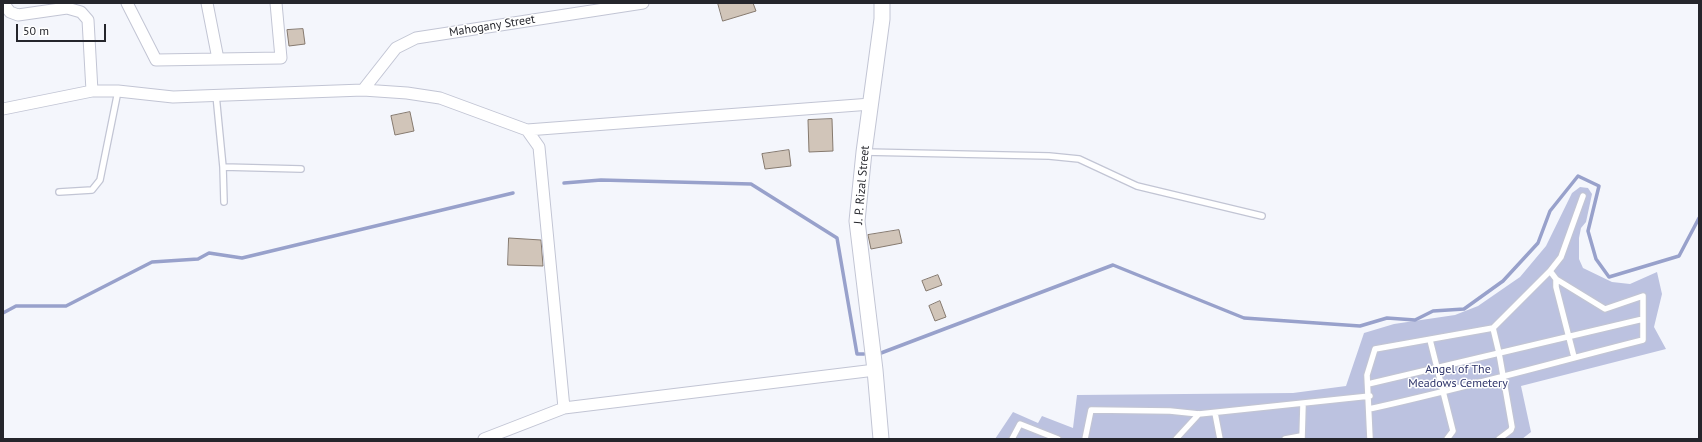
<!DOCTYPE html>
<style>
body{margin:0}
#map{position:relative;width:1702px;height:442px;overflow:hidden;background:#f4f6fc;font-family:"PT Sans",sans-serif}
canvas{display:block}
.frame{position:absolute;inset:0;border:4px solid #25262c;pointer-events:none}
.scale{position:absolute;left:16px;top:24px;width:90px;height:18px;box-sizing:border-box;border:2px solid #25262c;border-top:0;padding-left:5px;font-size:12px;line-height:14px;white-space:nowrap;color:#25262c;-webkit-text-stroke:3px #fff;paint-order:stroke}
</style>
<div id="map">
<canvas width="1702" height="442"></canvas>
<div class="frame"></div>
<div class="scale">50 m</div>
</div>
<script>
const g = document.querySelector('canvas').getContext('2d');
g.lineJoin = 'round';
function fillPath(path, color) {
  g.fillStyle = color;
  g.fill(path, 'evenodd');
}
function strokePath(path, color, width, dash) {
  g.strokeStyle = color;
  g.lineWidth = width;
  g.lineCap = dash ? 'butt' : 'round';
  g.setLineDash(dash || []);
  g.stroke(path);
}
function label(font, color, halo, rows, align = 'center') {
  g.font = font + ' "PT Sans",sans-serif';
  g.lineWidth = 3;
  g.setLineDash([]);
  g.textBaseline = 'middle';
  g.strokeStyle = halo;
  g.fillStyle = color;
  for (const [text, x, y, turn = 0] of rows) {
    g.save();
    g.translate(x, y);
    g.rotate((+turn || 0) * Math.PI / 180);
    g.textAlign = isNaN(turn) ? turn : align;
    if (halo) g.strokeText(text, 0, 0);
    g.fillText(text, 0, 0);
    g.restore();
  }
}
fillPath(new Path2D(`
 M 1580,187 L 1588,188 L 1592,194 L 1586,222 L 1581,228 L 1579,238 L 1579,259 L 1583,268 L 1612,282 L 1630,284 L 1657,272 L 1662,294 L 1654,327 L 1666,349 L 1521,386 L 1531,432 L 1522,439 L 995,439 L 1013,412 L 1038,423 L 1042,416 L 1073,428 L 1077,395 L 1293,393 L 1346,386 L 1364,333 L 1394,324 L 1455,315 L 1478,306 L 1520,277 L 1546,246 L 1572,193 Z`), '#bcc2e0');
strokePath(new Path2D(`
 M 564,183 L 601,180 L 751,184 L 837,238 L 857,354 L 864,354
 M 3,313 L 16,306 L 66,306 L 152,262 L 198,259 L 209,253 L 242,258 L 513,193
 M 881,353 L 1113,265 L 1244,318 L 1360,326 L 1387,318 L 1415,320 L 1433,311 L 1464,309 L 1503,281 L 1538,243 L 1550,211 L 1578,176 L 1599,186 L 1588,231 L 1596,259 L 1609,277 L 1679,256 L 1699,218`), '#98a1cb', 3.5);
const building = new Path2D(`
 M 718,3 L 753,3 L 756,11 L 723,21 Z
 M 303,29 L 305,44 L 289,46 L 287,30 Z
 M 410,112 L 414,131 L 395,135 L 391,116 Z
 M 832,119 L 833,151 L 809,152 L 808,120 Z
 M 789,150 L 791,166 L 765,169 L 762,154 Z
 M 899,230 L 902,243 L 871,249 L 868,235 Z
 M 509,238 L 541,240 L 543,266 L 508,265 Z
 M 938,275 L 942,285 L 926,291 L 922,281 Z
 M 940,301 L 946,317 L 935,321 L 929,306 Z`);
fillPath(building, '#d1c5b9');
strokePath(building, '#85796e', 1);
const lane = new Path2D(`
 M 216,95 L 223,167 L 224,202
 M 864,152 L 1049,156 L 1079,159 L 1137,186 L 1262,216
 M 223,167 L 301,169
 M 59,192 L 92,190 L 100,180 L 118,91
 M 1556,279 L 1556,287 L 1574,357
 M 1493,328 L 1499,353 L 1512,427 L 1511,430 L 1499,439
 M 1430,340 L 1453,431 L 1447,439
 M 1368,384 L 1643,319
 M 1369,409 C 1461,389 1552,363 1643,340 L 1643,296 L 1605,309 L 1556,279 L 1550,271
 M 1215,413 L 1220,439
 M 1012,439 L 1020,424 L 1058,439
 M 1085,439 L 1091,410 L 1170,411 L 1199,414 L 1370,396
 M 1176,439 L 1199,414
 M 1285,439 L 1301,436
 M 1302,439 L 1303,405
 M 1370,439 L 1367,375 L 1375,349 L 1493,328 L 1550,271 L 1561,257 L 1583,196`);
const street = new Path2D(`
 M 3,3 L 10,12 L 18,15 L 67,8 L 81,12 L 88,20 L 92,91
 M 127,3 L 156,60 L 281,58 L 276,3
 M 207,3 L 218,59
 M 363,90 L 396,48 L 416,38 L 643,3
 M 3,109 L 92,91 L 118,91 L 173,97 L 363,90 L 407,93 L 440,98 L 527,130 L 539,147 L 564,408
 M 527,130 L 871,104
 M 484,439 L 564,408 L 875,370`);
const secondary = new Path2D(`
 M 881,439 L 875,370 L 857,221 L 864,152 L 882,19 L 882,3`);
strokePath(lane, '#c2c5d4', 8);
strokePath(street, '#c2c5d4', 13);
strokePath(secondary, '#c2c5d4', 17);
strokePath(lane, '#fff', 5.5);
strokePath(street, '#fff', 11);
strokePath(secondary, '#fff', 15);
label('12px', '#25262c', '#fff', [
 ["Mahogany Street",492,26,-9],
 ["J. P. Rizal Street",862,185,-85]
]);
label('12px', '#2e346a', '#fff', [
 ["Angel of The",1458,370],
 ["Meadows Cemetery",1458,384]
]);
</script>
